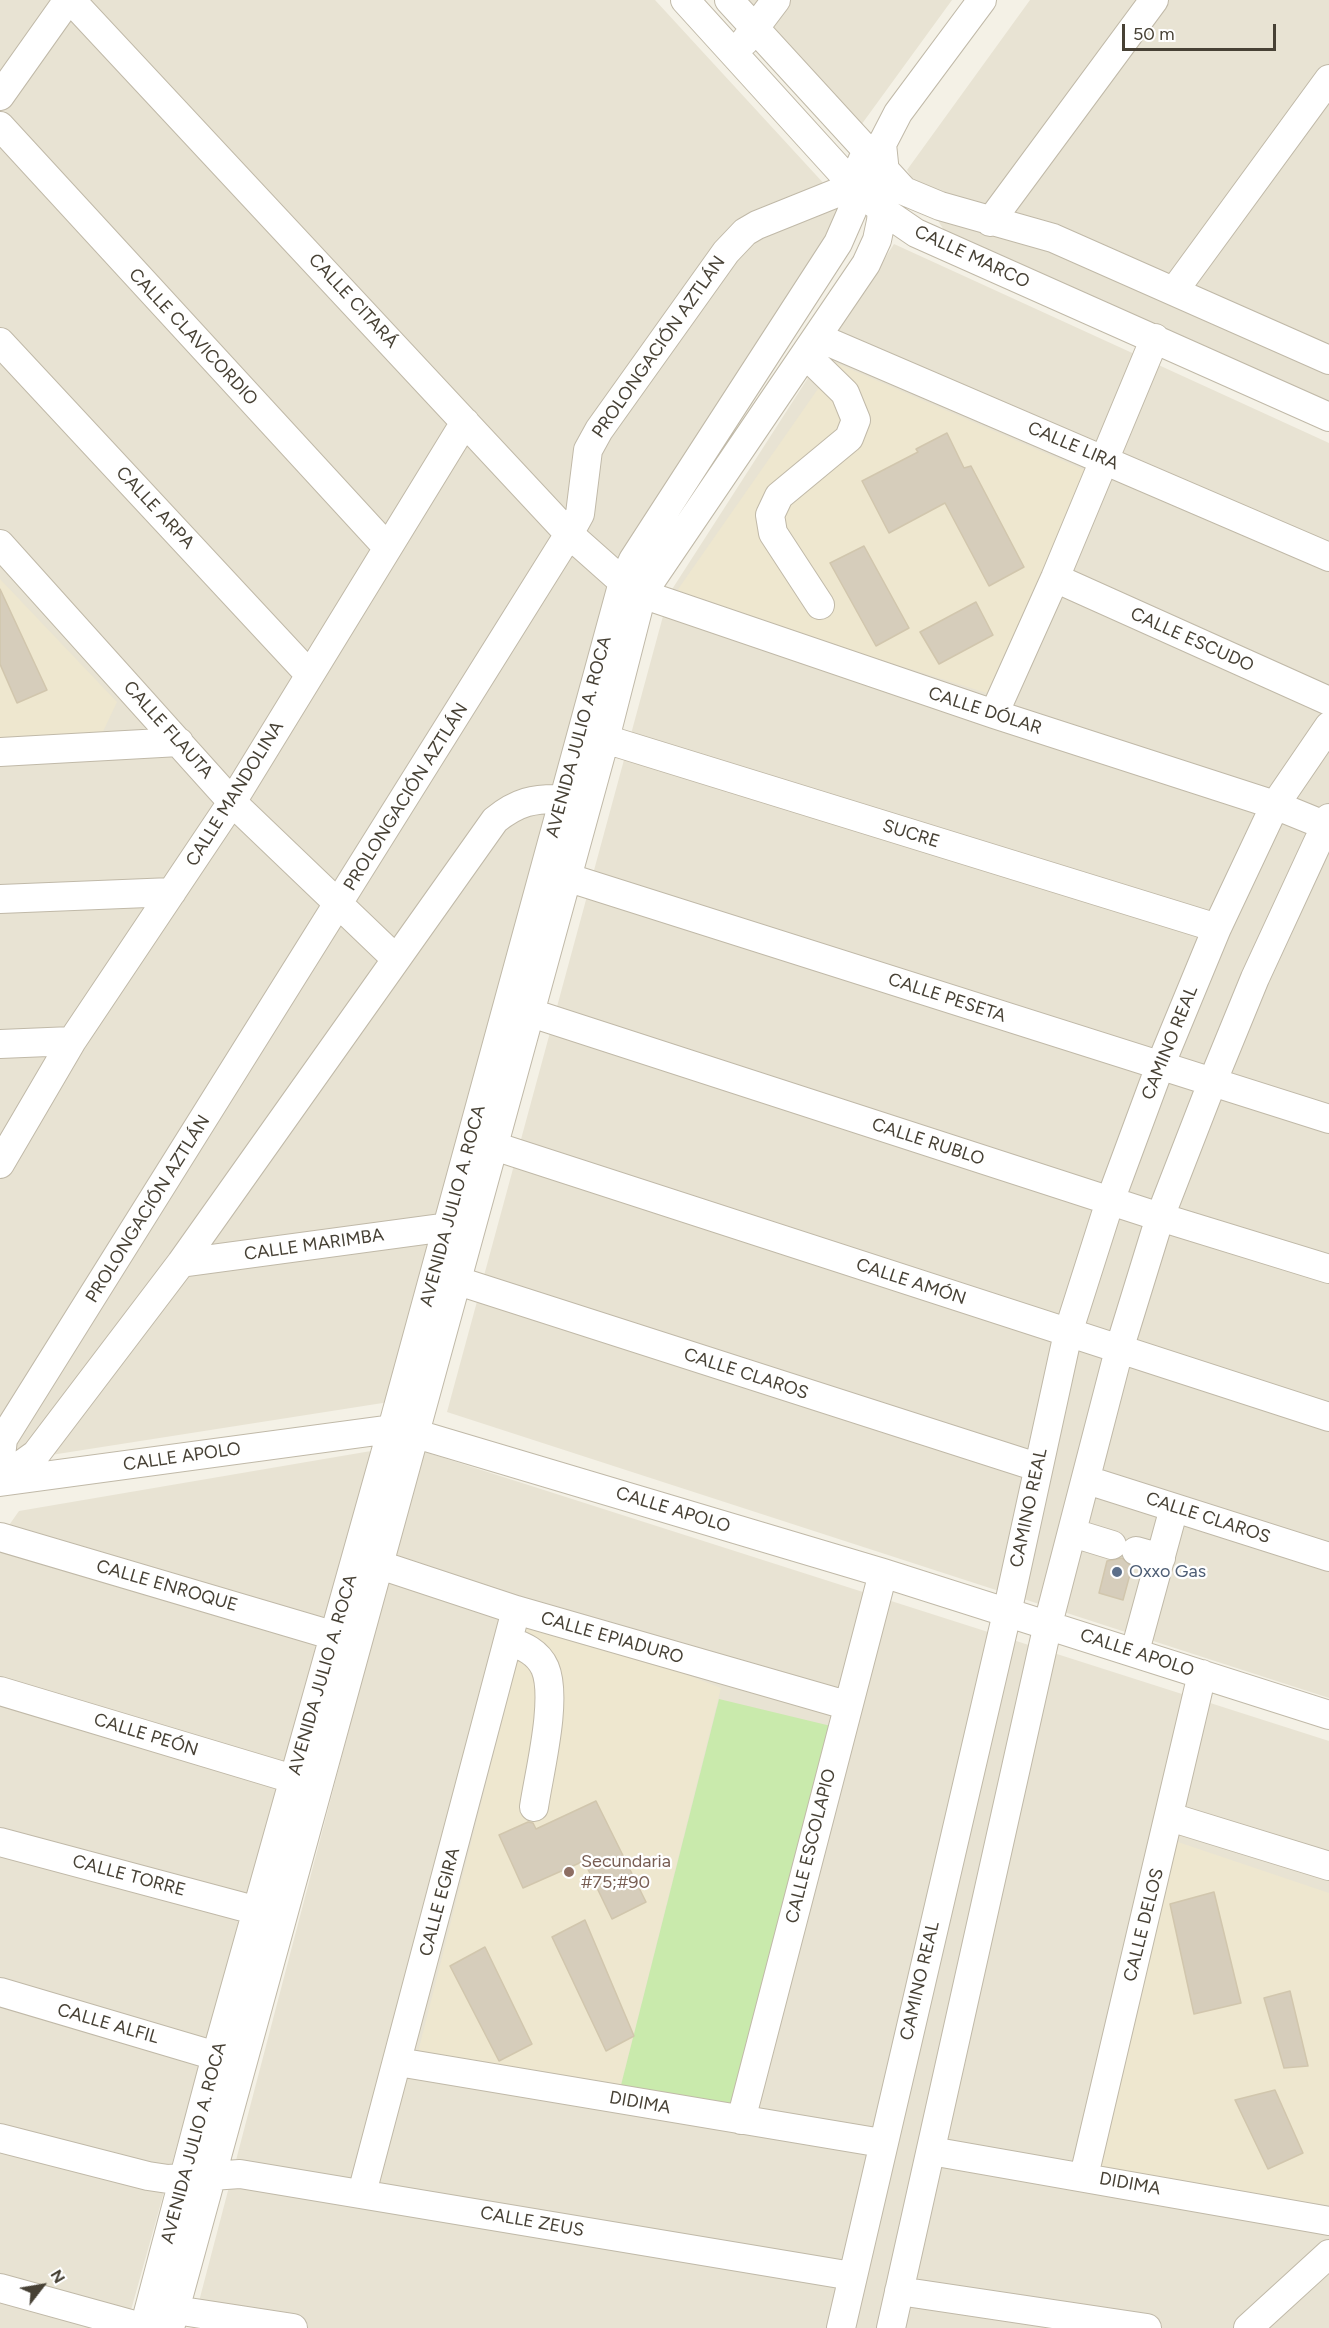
<!DOCTYPE html>
<meta charset="utf-8">
<style>
body{margin:0}
#map{position:relative;width:1329px;height:2328px;overflow:hidden;background:#f4f1e6;font-family:Figtree,sans-serif}
canvas{display:block}
.north{position:absolute;left:12px;top:2256px;width:60px;height:60px;-webkit-text-stroke:4px #fff;paint-order:stroke;rotate:59deg;font-size:16px;font-weight:700;line-height:24px;text-align:center;color:#474135}
.north::after{content:'';display:block;margin:auto;width:21px;height:27px;background:#474135;clip-path:polygon(50% 0,100% 100%,50% 72%,0 100%)}
.scale{position:absolute;left:1122px;top:24px;width:154px;height:27px;box-sizing:border-box;border:3px solid #474135;border-top:0;padding-left:8px;font-size:18px;line-height:21px;white-space:nowrap;color:#474135;-webkit-text-stroke:4px #fff;paint-order:stroke}
</style>
<div id="map">
<canvas width="1329" height="2328"></canvas>
<div class="north">N</div>
<div class="scale">50 m</div>
</div>
<script>
const g = document.querySelector('canvas').getContext('2d');
g.lineJoin = 'round';
function fillPath(path, color) {
  g.fillStyle = color;
  g.fill(path, 'evenodd');
}
function strokePath(path, color, width, dash) {
  g.strokeStyle = color;
  g.lineWidth = width;
  g.lineCap = dash ? 'butt' : 'round';
  g.setLineDash(dash || []);
  g.stroke(path);
}
function label(font, color, halo, rows, align = 'center') {
  g.font = font + ' Figtree,sans-serif';
  g.lineWidth = 4.5;
  g.setLineDash([]);
  g.textBaseline = 'middle';
  g.strokeStyle = halo;
  g.fillStyle = color;
  for (const [text, x, y, turn = 0] of rows) {
    g.save();
    g.translate(x, y);
    g.rotate((+turn || 0) * Math.PI / 180);
    g.textAlign = isNaN(turn) ? turn : align;
    if (halo) g.strokeText(text, 0, 0);
    g.fillText(text, 0, 0);
    g.restore();
  }
}
fillPath(new Path2D(`
 M 0,0 L 655,0 L 850,212 L 623,552 L 389,1402 L 0,1463 Z
 M 736,0 L 952,0 L 856,132 Z
 M 1030,0 L 1329,0 L 1329,403 L 945,232 L 907,170 Z
 M 894,244 L 1329,443 L 1329,1698 L 447,1412 L 669,594 Z
 M 371,1451 L 126,2328 L 0,2328 L 0,1538 L 19,1511 Z
 M 422,1451 L 1329,1741 L 1329,2328 L 192,2328 Z`), '#e8e3d3');
fillPath(new Path2D(`
 M 836,363 L 1089,472 L 990,694 L 674,595 Z
 M 0,579 L 117,702 L 99,740 L 0,743 Z
 M 529,1614 L 721,1688 L 619,2093 L 417,2056 Z
 M 1172,1840 L 1329,1893 L 1329,2205 L 1092,2173 Z`), '#eee7cf');
fillPath(new Path2D(`
 M 719,1699 L 831,1726 L 731,2111 L 619,2093 Z`), '#c9eaac');
const building = new Path2D(`
 M 947,433 L 964,468 L 971,466 L 1024,567 L 989,586 L 945,503 L 889,533 L 862,481 L 918,452 L 916,449 Z
 M 864,546 L 909,628 L 876,646 L 830,563 Z
 M 0,589 L 47,690 L 17,703 L 0,664 Z
 M 976,602 L 993,635 L 939,664 L 920,632 Z
 M 1122,1558 L 1132,1567 L 1123,1600 L 1099,1593 L 1107,1561 Z
 M 596,1801 L 646,1902 L 612,1919 L 584,1861 L 523,1888 L 499,1835 L 528,1822 L 533,1823 L 536,1829 Z
 M 1214,1892 L 1241,2003 L 1194,2014 L 1170,1904 Z
 M 585,1920 L 634,2036 L 606,2051 L 552,1937 Z
 M 485,1947 L 532,2044 L 499,2061 L 450,1966 Z
 M 1290,1991 L 1308,2066 L 1284,2068 L 1264,1998 Z
 M 1275,2090 L 1303,2153 L 1268,2169 L 1235,2100 Z`);
fillPath(building, '#d6cdbb');
strokePath(building, '#d1c6ad', 1.5);
const minor = new Path2D(`
 M 71,0 L 569,534 L 623,582 L 642,594 L 994,714 L 1275,805 L 1329,827
 M 685,0 L 854,186 L 881,209 L 916,233 L 1329,417
 M 729,0 L 904,191 L 940,206 L 1053,238 L 1329,360
 M 745,41 L 776,0
 M 0,96 L 68,0
 M 0,126 L 387,547
 M 990,222 L 1154,0
 M 1174,291 L 1329,79
 M 817,337 L 1329,557
 M 0,342 L 309,674
 M 805,354 L 845,393 L 856,420 L 849,438 L 779,496 L 770,515 L 773,533 L 820,605
 M 0,544 L 232,802 L 396,959
 M 1055,578 L 1329,701
 M 994,714 L 1055,578 L 1155,338
 M 605,739 L 1217,928
 M 0,752 L 179,742
 M 566,877 L 1329,1119
 M 0,899 L 172,892
 M 528,1012 L 1160,1217 L 1329,1269
 M 0,1044 L 72,1041
 M 494,1146 L 1329,1417
 M 0,1164 L 72,1041 L 232,802 L 465,422
 M 181,1263 L 448,1227
 M 455,1280 L 1037,1467
 M 0,1465 L 3,1439 L 569,534 L 580,514 L 588,450 L 599,430 L 726,252 L 745,232 L 757,225 L 854,186
 M 0,1480 L 36,1454 L 181,1263 L 495,820 C 517,802 534,798 562,799
 M 1087,1480 L 1329,1557
 M 0,1482 L 392,1429 L 413,1433 L 883,1573 L 1329,1715
 M 1073,1533 L 1112,1545
 M 0,1537 L 335,1636
 M 1136,1551 L 1161,1558
 M 380,1565 L 516,1610 L 846,1705
 M 509,1641 C 523,1646 538,1652 545,1668 C 558,1699 539,1773 534,1807
 M 1135,1651 L 1174,1508
 M 0,1691 L 293,1779
 M 1170,1817 L 1329,1866
 M 0,1842 L 258,1911
 M 0,1992 L 216,2056
 M 398,2062 L 882,2143
 M 741,2120 L 883,1573
 M 0,2138 L 148,2176 L 168,2179 L 240,2174 L 852,2276
 M 931,2151 L 1329,2221
 M 1084,2176 L 1202,1674
 M 362,2193 L 516,1610
 M 0,2288 L 145,2328
 M 899,2291 L 1147,2328
 M 156,2307 L 293,2328
 M 144,2328 L 216,2056 L 392,1429 L 623,582 L 633,560 L 838,243 L 852,211 L 859,168 L 866,152 L 882,144
 M 170,2328 L 605,739 L 642,594 L 866,264 L 877,240 L 881,221 L 885,173 L 882,144 L 898,113 L 982,0
 M 841,2328 L 1007,1613 L 1068,1333 L 1110,1201 L 1160,1066 L 1217,928 L 1275,805 L 1329,726
 M 891,2328 L 1048,1624 L 1119,1350 L 1160,1217 L 1212,1083 L 1255,978 L 1329,818
 M 1248,2328 L 1329,2254`);
strokePath(minor, '#c0b9a8', 30);
strokePath(minor, '#fff', 28);
for (const [x, y, r, color] of [
 [1117,1572,6,"#5c6f8a"],
 [569,1872,6,"#8d6e63"]
]) {
  const dot = new Path2D();
  dot.arc(x, y, r, 0, 2 * Math.PI);
  g.fillStyle = color;
  g.fill(dot);
  strokePath(dot, '#fff', 2);
}
label('18px', '#474135', '#fff', [
 ["CALLE MARCO",972,257,25],
 ["CALLE CITARÁ",353,301,47],
 ["CALLE CLAVICORDIO",193,337,47],
 ["PROLONGACIÓN AZTLÁN",659,347,-55],
 ["CALLE LIRA",1073,446,23],
 ["CALLE ARPA",155,508,47],
 ["CALLE ESCUDO",1192,640,24],
 ["CALLE DÓLAR",985,711,18],
 ["CALLE FLAUTA",168,730,48],
 ["AVENIDA JULIO A. ROCA",579,737,-75],
 ["CALLE MANDOLINA",235,794,-58],
 ["PROLONGACIÓN AZTLÁN",406,797,-58],
 ["SUCRE",911,834,17],
 ["CALLE PESETA",947,998,18],
 ["CAMINO REAL",1170,1043,-68],
 ["CALLE RUBLO",928,1142,18],
 ["AVENIDA JULIO A. ROCA",453,1206,-75],
 ["PROLONGACIÓN AZTLÁN",148,1209,-58],
 ["CALLE MARIMBA",314,1245,-8],
 ["CALLE AMÓN",911,1282,18],
 ["CALLE CLAROS",746,1374,18],
 ["CALLE APOLO",182,1457,-8],
 ["CAMINO REAL",1029,1508,-78],
 ["CALLE APOLO",673,1510,17],
 ["CALLE CLAROS",1208,1518,18],
 ["CALLE ENROQUE",167,1586,16],
 ["CALLE EPIADURO",612,1638,16],
 ["CALLE APOLO",1137,1653,18],
 ["AVENIDA JULIO A. ROCA",323,1675,-74],
 ["CALLE PEÓN",146,1735,17],
 ["CALLE ESCOLAPIO",811,1846,-76],
 ["CALLE TORRE",129,1876,15],
 ["CALLE EGIRA",440,1902,-75],
 ["CALLE DELOS",1144,1925,-76],
 ["CAMINO REAL",920,1981,-77],
 ["CALLE ALFIL",108,2024,16],
 ["DIDIMA",640,2103,10],
 ["AVENIDA JULIO A. ROCA",194,2143,-75],
 ["DIDIMA",1130,2184,10],
 ["CALLE ZEUS",532,2222,10]
]);
label('18px', '#4e5e75', '#fff', [
 ["Oxxo Gas",1129,1572]
], 'left');
label('18px', '#785e54', '#fff', [
 ["Secundaria",581,1862],
 ["#75;#90",581,1883]
], 'left');
</script>
